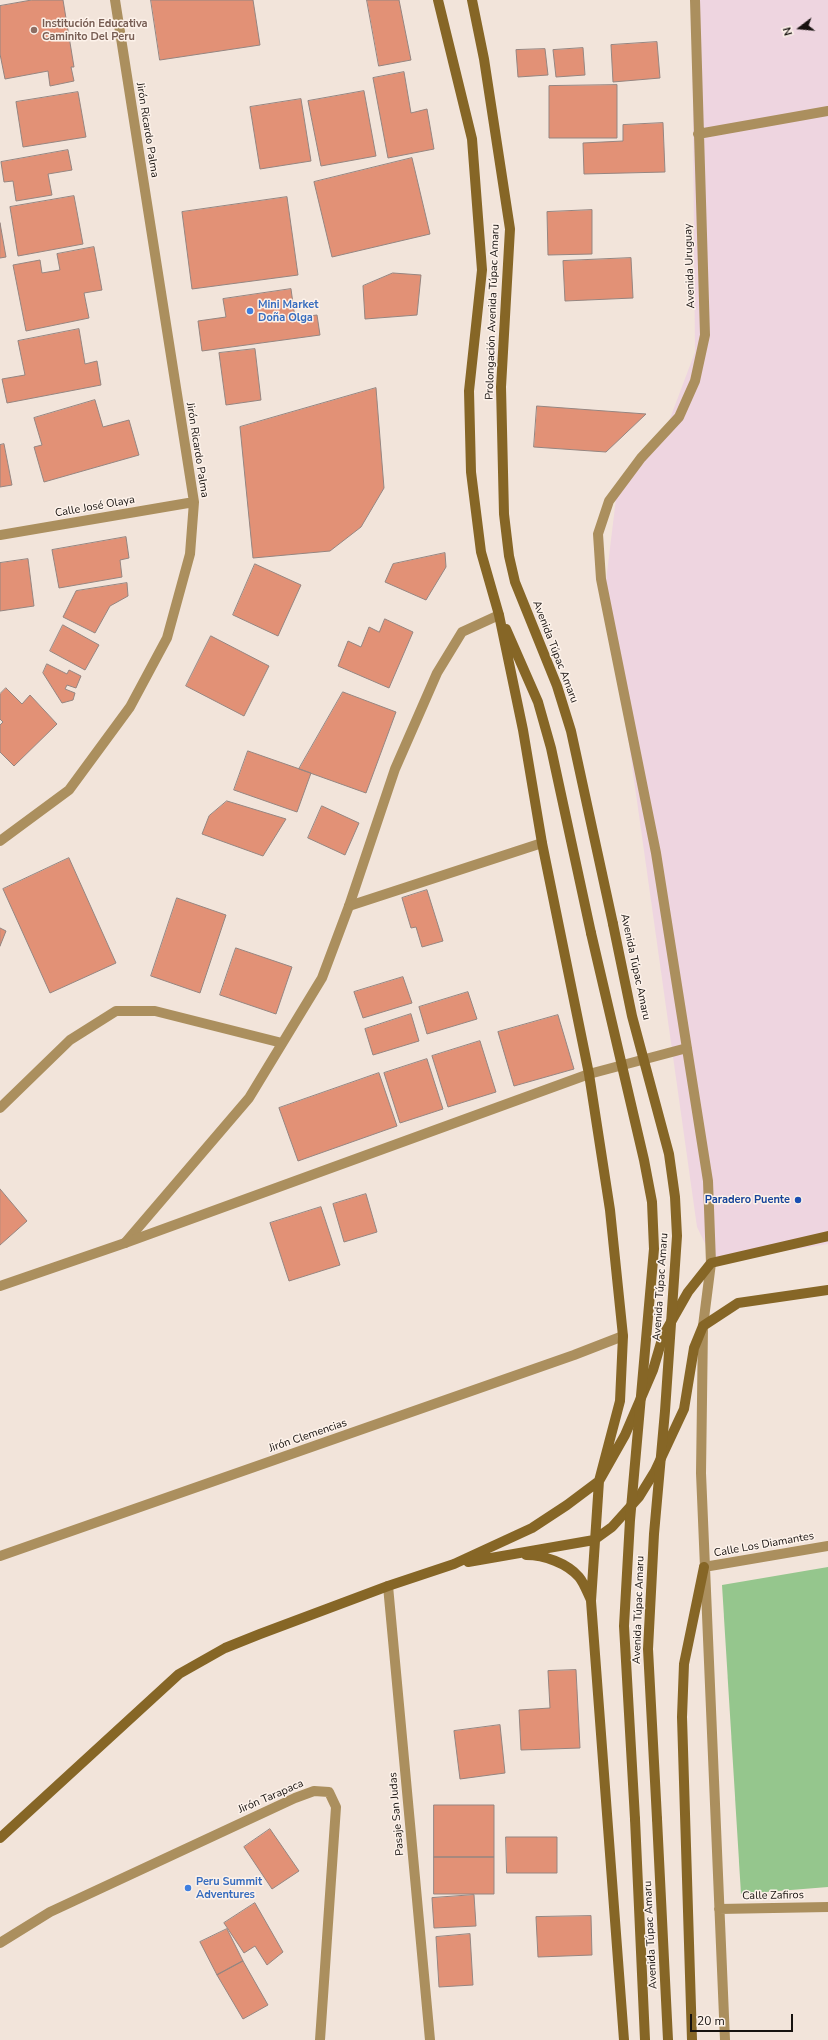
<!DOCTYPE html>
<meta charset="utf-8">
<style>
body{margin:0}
#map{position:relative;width:828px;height:2040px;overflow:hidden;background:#f2e4da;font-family:"Nunito Sans",sans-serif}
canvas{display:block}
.north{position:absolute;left:780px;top:8px;width:40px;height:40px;-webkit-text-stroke:3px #fdf2ea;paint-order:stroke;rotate:254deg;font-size:11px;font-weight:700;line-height:16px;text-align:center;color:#17120f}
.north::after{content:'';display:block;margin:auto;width:14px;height:18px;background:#17120f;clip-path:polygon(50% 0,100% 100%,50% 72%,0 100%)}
.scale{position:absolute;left:690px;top:2014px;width:103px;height:18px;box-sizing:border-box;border:2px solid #17120f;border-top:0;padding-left:5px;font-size:12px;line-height:14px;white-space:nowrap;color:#17120f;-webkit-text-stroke:3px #fdf2ea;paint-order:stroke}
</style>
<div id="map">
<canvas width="828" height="2040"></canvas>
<div class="north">N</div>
<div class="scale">20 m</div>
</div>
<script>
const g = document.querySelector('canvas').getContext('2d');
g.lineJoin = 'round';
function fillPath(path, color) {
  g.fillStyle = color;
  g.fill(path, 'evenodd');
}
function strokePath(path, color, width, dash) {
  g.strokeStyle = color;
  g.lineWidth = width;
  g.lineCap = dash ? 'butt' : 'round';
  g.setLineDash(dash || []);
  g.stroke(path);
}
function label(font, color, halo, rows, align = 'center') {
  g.font = font + ' "Nunito Sans",sans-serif';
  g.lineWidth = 3;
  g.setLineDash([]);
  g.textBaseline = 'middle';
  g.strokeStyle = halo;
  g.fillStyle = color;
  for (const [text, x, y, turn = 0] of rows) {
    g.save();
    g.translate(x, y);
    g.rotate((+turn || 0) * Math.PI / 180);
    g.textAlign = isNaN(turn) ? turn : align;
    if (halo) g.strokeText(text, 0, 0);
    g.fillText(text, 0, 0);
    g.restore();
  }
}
fillPath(new Path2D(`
 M 692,0 L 828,0 L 828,1244 L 714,1262 L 697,1227 L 606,581 L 618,482 L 668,424 L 695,352 Z`), '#eed5e0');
fillPath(new Path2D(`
 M 828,1567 L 828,1887 L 741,1894 L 722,1585 Z`), '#95c68d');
const building = new Path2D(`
 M 32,0 L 63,0 L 74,67 L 71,67 L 74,81 L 50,86 L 48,71 L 5,79 L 0,54 L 0,6 Z
 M 151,0 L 253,0 L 260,45 L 160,60 Z
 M 367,0 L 399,0 L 411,60 L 379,66 Z
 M 657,42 L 660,78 L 613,82 L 611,45 Z
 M 583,48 L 585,75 L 556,77 L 553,50 Z
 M 545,49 L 548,75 L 518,77 L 516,50 Z
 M 404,72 L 411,113 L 427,109 L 434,149 L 388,158 L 373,78 Z
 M 617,85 L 617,138 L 549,138 L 549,86 Z
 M 364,91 L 376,156 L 321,166 L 308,101 Z
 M 78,92 L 86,137 L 23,147 L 16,102 Z
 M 301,99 L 311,161 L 260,169 L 250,107 Z
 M 663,123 L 665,172 L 584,174 L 583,143 L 623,141 L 623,125 Z
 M 68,150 L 72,170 L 48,174 L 52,195 L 16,201 L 13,181 L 4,182 L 1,162 Z
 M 412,158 L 430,234 L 332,257 L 314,182 Z
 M 74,196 L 83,244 L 18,256 L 10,207 Z
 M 287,197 L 298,275 L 192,289 L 182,212 Z
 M 592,210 L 592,254 L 548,255 L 547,212 Z
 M 0,223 L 6,257 L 0,258 Z
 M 94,247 L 102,290 L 84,293 L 89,318 L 26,331 L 13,265 L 40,260 L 42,273 L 60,270 L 57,254 Z
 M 631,258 L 633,298 L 565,301 L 563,261 Z
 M 393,273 L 421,275 L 417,315 L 365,319 L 363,286 Z
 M 291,289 L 295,318 L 317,315 L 320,335 L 202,351 L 198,321 L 226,317 L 223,299 Z
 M 79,329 L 85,364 L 97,361 L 101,385 L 7,403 L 2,379 L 25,375 L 18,341 Z
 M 255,349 L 261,400 L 226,405 L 219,353 Z
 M 376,388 L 384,488 L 361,527 L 330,551 L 253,558 L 240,427 Z
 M 95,400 L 103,427 L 129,420 L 139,455 L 44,482 L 34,447 L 42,445 L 34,418 Z
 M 537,406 L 646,414 L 606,452 L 534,447 Z
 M 4,444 L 12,485 L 0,487 L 0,445 Z
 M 126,537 L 129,558 L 120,560 L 122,577 L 59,588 L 52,550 Z
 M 445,553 L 446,567 L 426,600 L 385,582 L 393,564 Z
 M 28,559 L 34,606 L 0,611 L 0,563 Z
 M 255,564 L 301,585 L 278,636 L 233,615 Z
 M 127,583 L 128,596 L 110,606 L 95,633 L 63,617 L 76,591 Z
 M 385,619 L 413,632 L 389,688 L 338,666 L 348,641 L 361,647 L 369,627 L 379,632 Z
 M 63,625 L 99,645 L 85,670 L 50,651 Z
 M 211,636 L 269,666 L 244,716 L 186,686 Z
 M 47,664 L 67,674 L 69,670 L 81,676 L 76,688 L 67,685 L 65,689 L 75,693 L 73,700 L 62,703 L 43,673 Z
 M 6,688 L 22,704 L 30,695 L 57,724 L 14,766 L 0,752 L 0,725 L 3,722 L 0,719 L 0,694 Z
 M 343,692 L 396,712 L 366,793 L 299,769 Z
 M 248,751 L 311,773 L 297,812 L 234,790 Z
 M 227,801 L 286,819 L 263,856 L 202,834 L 209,816 Z
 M 322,806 L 359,823 L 345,855 L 308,838 Z
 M 69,858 L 116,963 L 50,993 L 3,889 Z
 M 427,890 L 443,941 L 422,947 L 416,927 L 411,928 L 402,898 Z
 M 177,898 L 226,915 L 200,993 L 151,976 Z
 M 0,928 L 6,931 L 0,946 Z
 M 236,948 L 292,967 L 276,1014 L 220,995 Z
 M 403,977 L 412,1003 L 363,1018 L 354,992 Z
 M 468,992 L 477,1019 L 427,1034 L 419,1007 Z
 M 411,1014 L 419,1041 L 373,1055 L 365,1029 Z
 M 558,1015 L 574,1069 L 514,1086 L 498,1032 Z
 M 480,1041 L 496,1092 L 448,1107 L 432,1056 Z
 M 427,1059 L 443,1109 L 400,1123 L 384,1073 Z
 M 379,1073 L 397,1126 L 298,1161 L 279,1108 Z
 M 0,1189 L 27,1221 L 0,1245 Z
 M 366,1194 L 377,1232 L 344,1242 L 333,1204 Z
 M 321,1207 L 340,1265 L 289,1281 L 270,1223 Z
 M 576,1670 L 580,1748 L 521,1750 L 519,1710 L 550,1708 L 548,1671 Z
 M 500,1725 L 505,1773 L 460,1779 L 454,1731 Z
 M 434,1805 L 494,1805 L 494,1857 L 434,1857 Z
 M 270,1829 L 299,1871 L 272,1889 L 244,1847 Z
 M 506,1837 L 557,1837 L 557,1873 L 507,1873 Z
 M 434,1857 L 494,1857 L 494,1894 L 434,1894 Z
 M 474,1895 L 476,1926 L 434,1928 L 432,1898 Z
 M 255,1903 L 283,1952 L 267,1965 L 255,1946 L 244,1953 L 224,1923 Z
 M 591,1916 L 592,1955 L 538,1957 L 536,1917 Z
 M 227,1929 L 243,1961 L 217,1975 L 200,1942 Z
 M 470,1934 L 473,1985 L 439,1987 L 436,1937 Z
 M 243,1961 L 268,2005 L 243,2019 L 217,1975 Z`);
fillPath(building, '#e29176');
strokePath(building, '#958580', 1);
strokePath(new Path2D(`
 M 0,1108 L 70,1040 L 116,1011 L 155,1011 L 282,1043
 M 125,1243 L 249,1098 L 322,978 L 349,906 L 395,769 L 437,673 L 462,632 L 499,615`), '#ab8f5e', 10);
strokePath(new Path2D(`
 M 695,0 L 705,335 L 695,381 L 679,417 L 641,458 L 609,501 L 598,534 L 601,579 L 656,853 L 708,1181 L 711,1263 L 703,1326 L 701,1473 L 725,2040
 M 698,134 L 828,111
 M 0,535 L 194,502
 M 0,841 L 69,790 L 130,707 L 167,638 L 190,554 L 194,502 L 115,0
 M 349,906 L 542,843
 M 0,1286 L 125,1243 L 589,1074 L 687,1048
 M 0,1556 L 574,1355 L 623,1336
 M 704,1567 L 828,1546
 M 388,1586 L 430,2040
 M 719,1909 L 828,1907
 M 0,1943 L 50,1912 L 295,1798 L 314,1791 L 329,1792 L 336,1807 L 320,2040`), '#ab8f5e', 10);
strokePath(new Path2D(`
 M 438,0 L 472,139 L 482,270 L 469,391 L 471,472 L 481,552 L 499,615 L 523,730 L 542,843 L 589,1074 L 610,1210 L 623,1336 L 620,1401 L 599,1481 L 591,1601 L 624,2040
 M 472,0 L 484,59 L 510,229 L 501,387 L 504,514 L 509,556 L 515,582 L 557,686 L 571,731 L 613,924
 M 506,629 L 538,702 L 551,748 L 591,933
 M 526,1555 C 544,1555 567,1563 579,1577 C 584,1583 587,1592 591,1600
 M 468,1562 L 594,1540 L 612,1527 L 639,1497 L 655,1471 L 684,1409 L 694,1348 L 703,1326 L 738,1303 L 828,1290
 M 635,1819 L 645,2040
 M 657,1819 L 668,2040
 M 0,1838 L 179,1674 L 225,1648 L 260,1634 L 388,1586 L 454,1564 L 532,1528 L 567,1505 L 599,1481 L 625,1435 L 653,1370 L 663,1336 L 688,1292 L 711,1263 L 828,1236
 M 692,2040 L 682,1717 L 684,1664 L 704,1567`), '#866626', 10);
strokePath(new Path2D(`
 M 613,924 L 632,1016 L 669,1154 L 675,1197 L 677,1236 L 665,1411 L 654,1534 L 648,1649 L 657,1819
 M 591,933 L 644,1160 L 652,1202 L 654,1249 L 630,1520 L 624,1626 L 635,1819`), '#866626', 10);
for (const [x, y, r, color] of [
 [34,30,4,"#8d6e63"],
 [250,311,4,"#3f7fe0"],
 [798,1200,4,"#1a4fb4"],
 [188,1888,4,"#3f7fe0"]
]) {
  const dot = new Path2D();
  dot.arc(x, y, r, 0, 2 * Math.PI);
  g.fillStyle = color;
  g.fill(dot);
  strokePath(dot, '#fdf2ea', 1.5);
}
label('bold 11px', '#785e54', '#fdf2ea', [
 ["Institución Educativa",42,24],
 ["Caminito Del Peru",42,37]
], 'left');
label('11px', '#17120f', '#fdf2ea', [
 ["Jirón Ricardo Palma",147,130,81],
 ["Avenida Uruguay",690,266,-92],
 ["Prolongación Avenida Túpac Amaru",493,312,-88],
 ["Jirón Ricardo Palma",197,450,81],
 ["Calle José Olaya",95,507,-10],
 ["Avenida Túpac Amaru",555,652,69],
 ["Avenida Túpac Amaru",635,967,78],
 ["Avenida Túpac Amaru",661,1287,-86],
 ["Jirón Clemencias",308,1436,-19],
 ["Calle Los Diamantes",764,1545,-10],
 ["Avenida Túpac Amaru",639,1610,-88],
 ["Jirón Tarapaca",271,1797,-23],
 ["Pasaje San Judas",397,1814,-95],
 ["Calle Zafiros",773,1896,-1],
 ["Avenida Túpac Amaru",651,1935,-93]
]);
label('bold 11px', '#366cbe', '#fdf2ea', [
 ["Mini Market",258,305],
 ["Doña Olga",258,318],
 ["Peru Summit",196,1882],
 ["Adventures",196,1895]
], 'left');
label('bold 11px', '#164399', '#fdf2ea', [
 ["Paradero Puente",790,1200]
], 'right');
</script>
